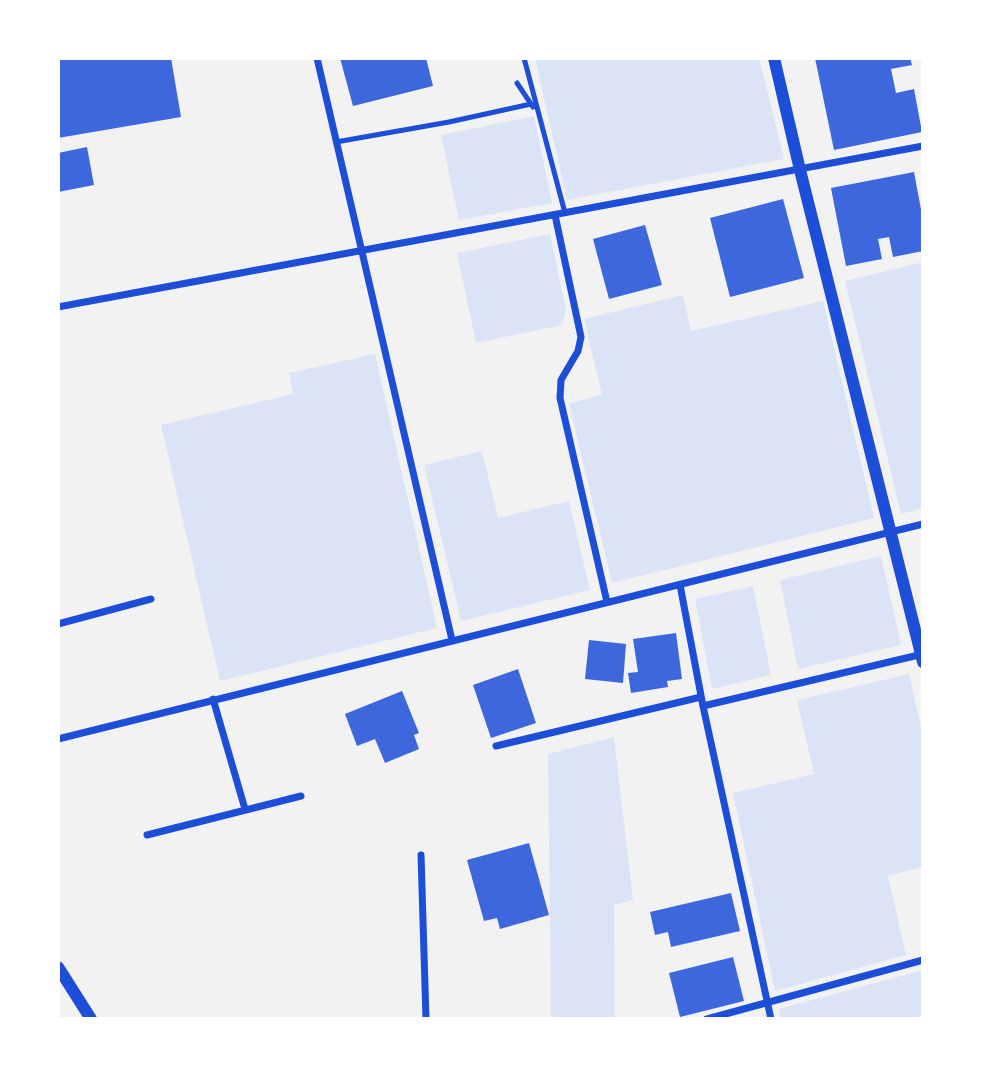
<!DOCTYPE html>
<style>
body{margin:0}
#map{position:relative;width:981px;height:1077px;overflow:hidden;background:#f2f2f2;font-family:"PT Sans",sans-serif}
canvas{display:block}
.frame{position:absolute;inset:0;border:60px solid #fff;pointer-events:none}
</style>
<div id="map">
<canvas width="981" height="1077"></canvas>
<div class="frame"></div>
</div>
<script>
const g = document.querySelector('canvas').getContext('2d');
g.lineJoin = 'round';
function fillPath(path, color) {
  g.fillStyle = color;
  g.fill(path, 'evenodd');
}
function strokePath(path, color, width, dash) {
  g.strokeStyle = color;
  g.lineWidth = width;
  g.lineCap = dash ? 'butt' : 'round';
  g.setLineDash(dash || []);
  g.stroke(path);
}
fillPath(new Path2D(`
 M 535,58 L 759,58 L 784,159 L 567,200 Z
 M 534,116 L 552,203 L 459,220 L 441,135 Z
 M 550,234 L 566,310 L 562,325 L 476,343 L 457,253 Z
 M 923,262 L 923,508 L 901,514 L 845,281 Z
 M 683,295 L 691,331 L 823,301 L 874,518 L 612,583 L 569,404 L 602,394 L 584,319 Z
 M 375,354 L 437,628 L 220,681 L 161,425 L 293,394 L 289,373 Z
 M 482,451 L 498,518 L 569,501 L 590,590 L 461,621 L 424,465 Z
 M 881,556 L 901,645 L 798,669 L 780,580 Z
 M 753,586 L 771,675 L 712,689 L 695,599 Z
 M 909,674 L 923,736 L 923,867 L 888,876 L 906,955 L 775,991 L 733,793 L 814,774 L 797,700 Z
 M 614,737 L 633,900 L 614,905 L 615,1019 L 551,1019 L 548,754 Z
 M 923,970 L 923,1019 L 781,1019 L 779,1009 Z`), '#dbe4f7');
fillPath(new Path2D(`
 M 58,58 L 171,58 L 181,117 L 58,138 Z
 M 340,58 L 426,58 L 433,86 L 353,106 Z
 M 815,58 L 910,58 L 912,65 L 891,69 L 896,93 L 914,89 L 922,132 L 834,150 Z
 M 87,147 L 94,185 L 58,192 L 58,153 Z
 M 914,172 L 923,220 L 923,251 L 893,257 L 889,237 L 878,239 L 882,259 L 846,266 L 831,188 Z
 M 783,199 L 804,278 L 730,297 L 710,218 Z
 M 645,225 L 662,285 L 609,299 L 593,239 Z
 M 676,633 L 682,679 L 667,681 L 668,687 L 631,693 L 628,673 L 638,672 L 633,639 Z
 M 589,640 L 626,644 L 623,683 L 585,679 Z
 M 518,669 L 536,723 L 491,738 L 473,685 Z
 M 402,691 L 419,733 L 414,735 L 419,749 L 385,763 L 375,739 L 357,746 L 345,714 Z
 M 529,843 L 549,915 L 500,929 L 497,918 L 484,921 L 467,860 Z
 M 731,893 L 740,931 L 671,947 L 668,932 L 655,935 L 650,912 Z
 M 733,957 L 744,1001 L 680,1017 L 669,973 Z`), '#3d67dc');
strokePath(new Path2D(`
 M 524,58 L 565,213
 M 517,83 L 533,107
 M 336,142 L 449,122 L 531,104`), '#1d4ed8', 5);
strokePath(new Path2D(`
 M 317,58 L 452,640
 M 555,215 L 581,337 L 578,351 L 561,380 L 560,398 L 607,602
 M 58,307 L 923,146
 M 680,585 L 703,706 L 771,1019
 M 58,624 L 151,599
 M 213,699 L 245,809
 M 703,706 L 923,654
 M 58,739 L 923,524
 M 496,746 L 701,697
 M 147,835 L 301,796
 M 421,855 L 426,1019
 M 707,1019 L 923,960`), '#1d4ed8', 7);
strokePath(new Path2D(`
 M 774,58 L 800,170 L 923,662
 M 58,967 L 91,1019`), '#1d4ed8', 12);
</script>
